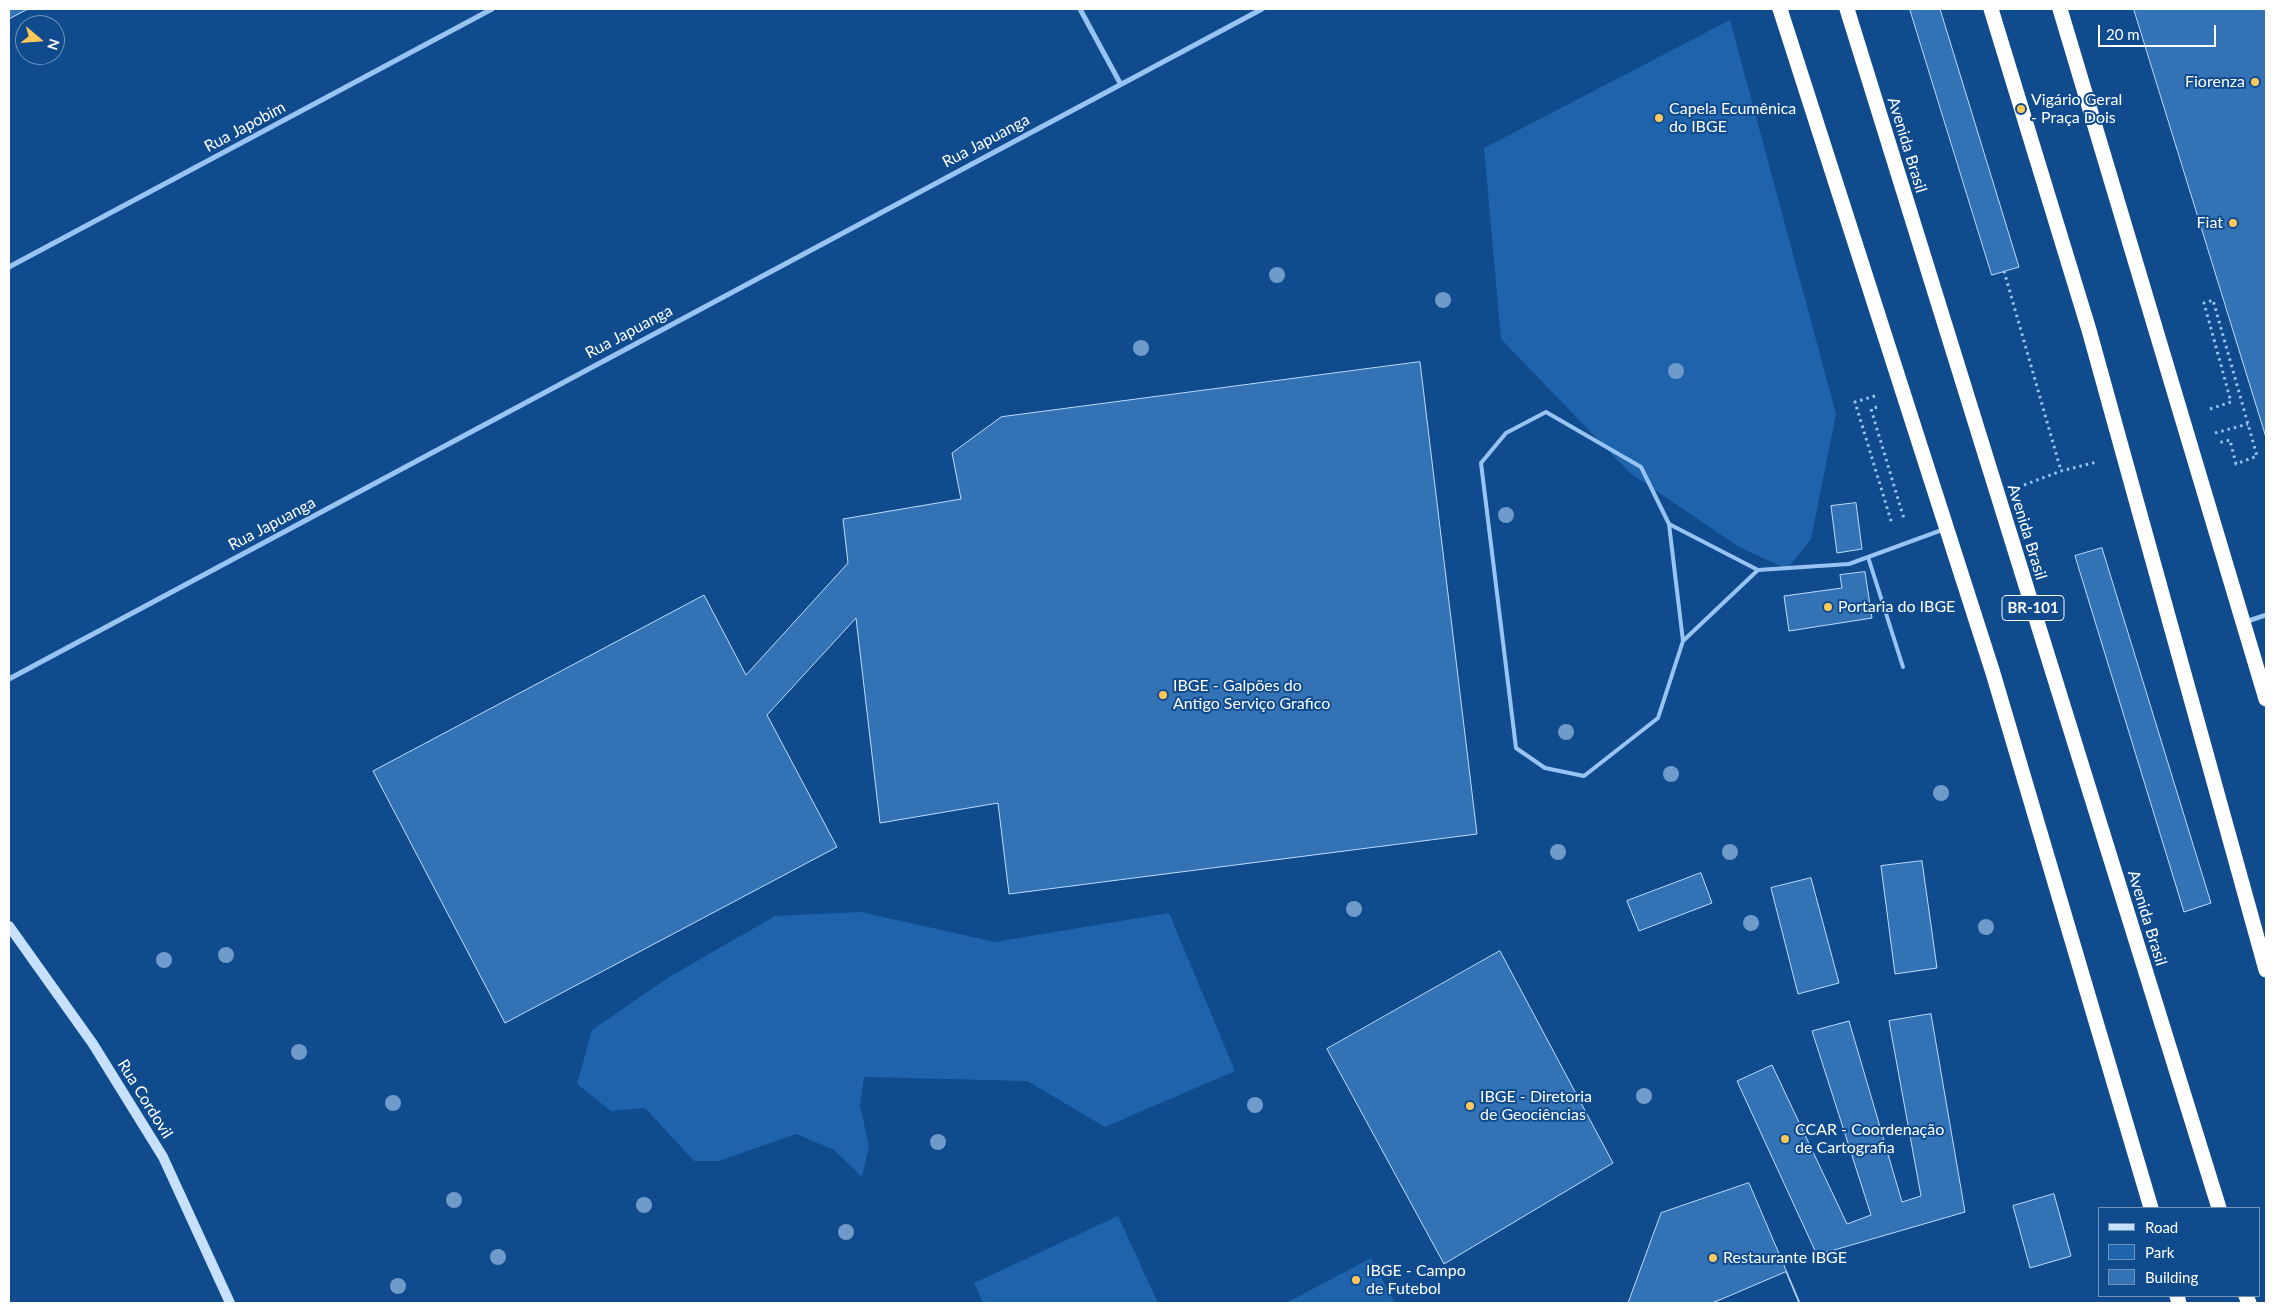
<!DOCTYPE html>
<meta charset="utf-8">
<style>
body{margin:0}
#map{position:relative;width:2275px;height:1312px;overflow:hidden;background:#0f4b8d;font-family:Lato,sans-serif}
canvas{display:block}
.frame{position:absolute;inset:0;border:10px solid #fff;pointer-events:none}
.legend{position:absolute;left:2098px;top:1207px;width:162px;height:90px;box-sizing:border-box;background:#0f4b8d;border:1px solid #6f93bb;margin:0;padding:6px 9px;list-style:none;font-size:15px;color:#fff}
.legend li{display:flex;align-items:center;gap:10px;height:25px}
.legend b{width:25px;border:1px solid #6f93bb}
.north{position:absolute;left:15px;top:15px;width:50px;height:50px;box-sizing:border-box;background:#0f4b8d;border:1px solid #6f93bb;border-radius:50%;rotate:108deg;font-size:14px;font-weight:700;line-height:20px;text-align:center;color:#fff}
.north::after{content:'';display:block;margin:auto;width:18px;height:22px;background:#ffc859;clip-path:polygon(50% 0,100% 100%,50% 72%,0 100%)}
.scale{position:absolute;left:2098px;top:25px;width:118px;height:22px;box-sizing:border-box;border:2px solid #fff;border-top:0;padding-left:6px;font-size:15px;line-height:18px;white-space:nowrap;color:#fff;-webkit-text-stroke:4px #0f4b8d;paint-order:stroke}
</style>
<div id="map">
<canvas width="2275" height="1312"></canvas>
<div class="frame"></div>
<ul class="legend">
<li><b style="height:6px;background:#c6e0fd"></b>Road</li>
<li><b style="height:14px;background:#1e63ab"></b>Park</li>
<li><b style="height:14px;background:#3373b5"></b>Building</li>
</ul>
<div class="north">N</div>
<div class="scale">20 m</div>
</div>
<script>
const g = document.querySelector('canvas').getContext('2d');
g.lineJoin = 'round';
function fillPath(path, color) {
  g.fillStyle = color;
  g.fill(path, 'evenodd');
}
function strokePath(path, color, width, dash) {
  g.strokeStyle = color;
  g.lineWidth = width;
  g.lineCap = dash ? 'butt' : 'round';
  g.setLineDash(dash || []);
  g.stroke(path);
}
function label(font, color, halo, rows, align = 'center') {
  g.font = font + ' Lato,sans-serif';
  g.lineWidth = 4;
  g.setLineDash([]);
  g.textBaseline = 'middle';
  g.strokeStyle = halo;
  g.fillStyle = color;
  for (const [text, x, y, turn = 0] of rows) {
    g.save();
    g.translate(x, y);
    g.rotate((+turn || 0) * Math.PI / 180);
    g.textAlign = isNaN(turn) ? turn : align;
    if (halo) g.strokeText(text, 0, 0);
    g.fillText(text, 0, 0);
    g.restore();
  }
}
fillPath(new Path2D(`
 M 1730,20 L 1836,414 L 1811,539 L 1787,569 L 1739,547 L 1630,473 L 1501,339 L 1484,148 Z
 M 861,912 L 995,942 L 1169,913 L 1235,1071 L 1105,1127 L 1027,1081 L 864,1077 L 860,1105 L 869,1147 L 862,1177 L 834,1150 L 796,1134 L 719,1161 L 694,1161 L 645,1108 L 611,1111 L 577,1084 L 592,1030 L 669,977 L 775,916 Z
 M 1118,1216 L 1158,1303 L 983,1303 L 974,1283 Z
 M 1371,1258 L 1395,1303 L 1286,1303 Z`), '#1e63ab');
const building = new Path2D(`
 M 9,9 L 28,9 L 9,19 Z
 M 1910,9 L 1940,9 L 2019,267 L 1992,275 Z
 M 2134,9 L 2266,9 L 2266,437 Z
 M 1420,362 L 1477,834 L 1009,894 L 998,803 L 880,823 L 856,618 L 767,715 L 837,847 L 505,1023 L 373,771 L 704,595 L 746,675 L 848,563 L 843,519 L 961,499 L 952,453 L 1001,417 Z
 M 1856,503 L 1862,549 L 1837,553 L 1831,506 Z
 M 2102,548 L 2211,903 L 2184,912 L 2075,556 Z
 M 1865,572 L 1872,618 L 1789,631 L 1784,596 L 1842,588 L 1840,575 Z
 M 1922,861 L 1937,968 L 1895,974 L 1881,866 Z
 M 1701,873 L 1712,903 L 1639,931 L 1627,901 Z
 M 1811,878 L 1839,983 L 1798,994 L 1771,888 Z
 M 1500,951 L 1613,1163 L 1444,1264 L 1327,1049 Z
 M 1931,1014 L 1965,1212 L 1817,1255 L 1737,1081 L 1772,1065 L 1847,1224 L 1871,1215 L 1812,1031 L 1849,1021 L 1902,1202 L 1921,1196 L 1889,1021 Z
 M 1749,1183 L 1800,1303 L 1628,1303 L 1661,1213 Z
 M 2054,1194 L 2071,1256 L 2030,1268 L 2013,1206 Z
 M 1786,1272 L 1799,1303 L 1712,1303 L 1729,1296 Z`);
fillPath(building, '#3373b5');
strokePath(building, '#beddfe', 1);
strokePath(new Path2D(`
 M 2004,271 L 2061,471
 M 1875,396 L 1855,402 L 1892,524
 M 1877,407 L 1871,409 L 1904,519
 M 2210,409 L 2231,402 L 2204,303 L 2213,300 L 2257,456 L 2236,464 L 2230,440 L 2218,443
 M 2215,433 L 2248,424
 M 2024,485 L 2061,471 L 2097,462`), '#97c4f3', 3, [2.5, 4]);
strokePath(new Path2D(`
 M 1546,412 L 1641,467 L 1669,524 L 1683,641 L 1658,718 L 1584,776 L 1545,768 L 1516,748 L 1481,463 L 1506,433 Z
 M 1669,524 L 1758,570 L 1849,564 L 1942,530
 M 1868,557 L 1903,667
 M 1683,641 L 1758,570`), '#97c4f3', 4);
strokePath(new Path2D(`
 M 1080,9 L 1120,83
 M 9,267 L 492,9
 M 2245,622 L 2266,615
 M 9,679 L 1262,9`), '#97c4f3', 5);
strokePath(new Path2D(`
 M 9,926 L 93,1044 L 163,1157 L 230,1303`), '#c6e0fd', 10);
strokePath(new Path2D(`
 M 1780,9 L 1993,673 L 2151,1208
 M 1847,9 L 2219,1208
 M 1991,9 L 2089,330 L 2266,970
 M 2060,9 L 2266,699
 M 2177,1296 L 2179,1303
 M 2246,1296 L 2249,1303`), '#fff', 15);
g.fillStyle = '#6f9bcb';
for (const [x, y] of [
 [1277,275],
 [1443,300],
 [1141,348],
 [1676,371],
 [1506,515],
 [1566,732],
 [1671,774],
 [1941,793],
 [1558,852],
 [1730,852],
 [1354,909],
 [1751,923],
 [1986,927],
 [226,955],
 [164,960],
 [299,1052],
 [1644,1096],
 [393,1103],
 [1255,1105],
 [938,1142],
 [454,1200],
 [644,1205],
 [846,1232],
 [498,1257],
 [398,1286]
]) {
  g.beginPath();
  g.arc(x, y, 8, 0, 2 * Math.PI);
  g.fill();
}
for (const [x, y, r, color] of [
 [2255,82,5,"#ffc859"],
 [2021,109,5,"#ffc859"],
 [1659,118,5,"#ffc859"],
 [2233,223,5,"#ffc859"],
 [1828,607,5,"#ffc859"],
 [1163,695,5,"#ffc859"],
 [1470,1106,5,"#ffc859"],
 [1785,1139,5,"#ffc859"],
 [1713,1258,5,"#ffc859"],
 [1356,1280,5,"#ffc859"]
]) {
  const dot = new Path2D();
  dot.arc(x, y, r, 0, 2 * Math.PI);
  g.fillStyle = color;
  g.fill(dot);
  strokePath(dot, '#0f4b8d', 2);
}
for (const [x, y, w] of [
 [2033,608,62]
]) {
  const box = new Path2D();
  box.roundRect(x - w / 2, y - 12.5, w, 25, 4);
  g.fillStyle = '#0f4b8d';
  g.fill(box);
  strokePath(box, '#fff', 1);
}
label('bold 15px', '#fff', null, [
 ["BR-101",2033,608]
]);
label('16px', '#fff', '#0f4b8d', [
 ["Fiorenza",2245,82,"right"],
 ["Vigário Geral",2031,100],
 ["- Praça Dois",2031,118],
 ["Capela Ecumênica",1669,109],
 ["do IBGE",1669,127],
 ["Fiat",2223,223,"right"],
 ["Portaria do IBGE",1838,607],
 ["IBGE - Galpões do",1173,686],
 ["Antigo Serviço Grafico",1173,704],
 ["IBGE - Diretoria",1480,1097],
 ["de Geociências",1480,1115],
 ["CCAR - Coordenação",1795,1130],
 ["de Cartografia",1795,1148],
 ["Restaurante IBGE",1723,1258],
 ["IBGE - Campo",1366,1271],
 ["de Futebol",1366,1289]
], 'left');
label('16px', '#fff', '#0f4b8d', [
 ["Rua Japobim",245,127,-28],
 ["Rua Japuanga",986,141,-28],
 ["Avenida Brasil",1907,145,73],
 ["Rua Japuanga",629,332,-28],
 ["Rua Japuanga",272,524,-28],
 ["Avenida Brasil",2027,532,73],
 ["Avenida Brasil",2147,918,73],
 ["Rua Cordovil",145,1099,58]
]);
</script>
